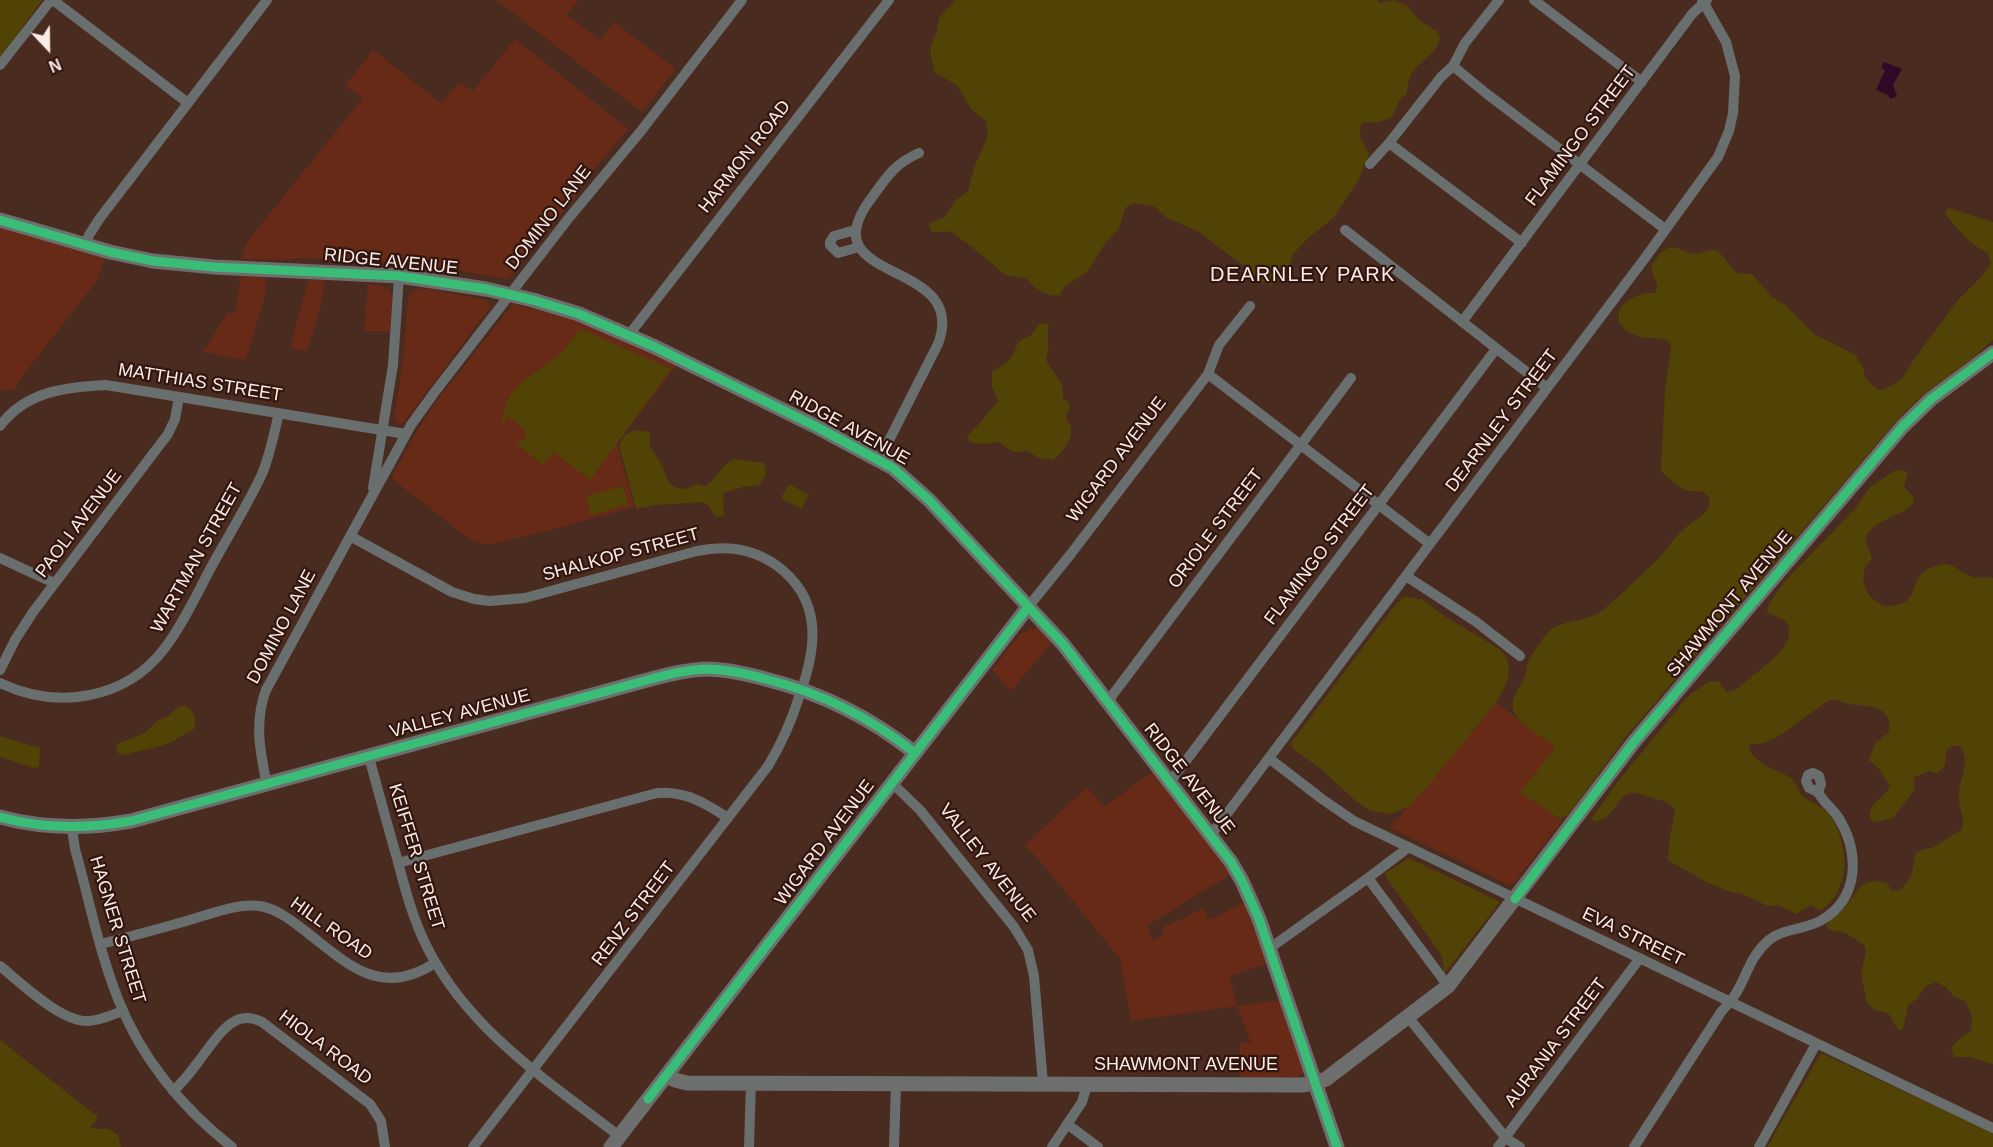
<!DOCTYPE html>
<style>
body{margin:0}
#map{position:relative;width:1993px;height:1147px;overflow:hidden;background:#4a2b20;font-family:Arial,sans-serif}
canvas{display:block}
.north{position:absolute;left:18px;top:18px;width:60px;height:60px;-webkit-text-stroke:4px #30160e;paint-order:stroke;rotate:158deg;font-size:16px;font-weight:700;line-height:24px;text-align:center;color:#fbebe6}
.north::after{content:'';display:block;margin:auto;width:21px;height:27px;background:#fbebe6;clip-path:polygon(50% 0,100% 100%,50% 72%,0 100%)}
</style>
<div id="map">
<canvas width="1993" height="1147"></canvas>
<div class="north">N</div>
</div>
<script>
const g = document.querySelector('canvas').getContext('2d');
g.lineJoin = 'round';
function fillPath(path, color) {
  g.fillStyle = color;
  g.fill(path, 'evenodd');
}
function strokePath(path, color, width, dash) {
  g.strokeStyle = color;
  g.lineWidth = width;
  g.lineCap = dash ? 'butt' : 'round';
  g.setLineDash(dash || []);
  g.stroke(path);
}
function label(font, color, halo, rows, align = 'center') {
  g.font = font + ' Arial,sans-serif';
  g.lineWidth = 4.5;
  g.setLineDash([]);
  g.textBaseline = 'middle';
  g.strokeStyle = halo;
  g.fillStyle = color;
  for (const [text, x, y, turn = 0] of rows) {
    g.save();
    g.translate(x, y);
    g.rotate((+turn || 0) * Math.PI / 180);
    g.textAlign = isNaN(turn) ? turn : align;
    if (halo) g.strokeText(text, 0, 0);
    g.fillText(text, 0, 0);
    g.restore();
  }
}
fillPath(new Path2D(`
 M 496,0 L 579,0 L 567,15 L 600,40 L 614,22 L 676,69 L 642,112 Z
 M 515,39 L 628,129 L 584,181 L 576,196 L 508,279 L 421,264 L 302,258 L 283,260 L 242,259 L 244,248 L 247,242 L 363,98 L 345,86 L 373,50 L 441,103 L 451,91 L 461,83 L 473,91 Z
 M 0,227 L 105,258 L 96,282 L 24,374 L 14,390 L 3,391 L 0,389 Z
 M 241,275 L 267,276 L 264,299 L 246,360 L 203,352 L 227,313 L 235,314 Z
 M 309,278 L 325,279 L 321,306 L 307,351 L 290,347 Z
 M 368,284 L 383,286 L 390,291 L 392,299 L 390,332 L 364,331 Z
 M 422,288 L 487,300 L 491,306 L 404,422 L 398,424 L 394,419 L 403,359 L 408,300 L 412,291 Z
 M 513,304 L 567,317 L 676,365 L 617,444 L 634,507 L 554,529 L 488,545 L 469,539 L 391,478 L 417,431 L 435,403 Z
 M 1037,626 L 1052,642 L 1011,691 L 992,670 L 1020,634 L 1030,629 L 1034,629 Z
 M 1496,703 L 1556,747 L 1521,792 L 1562,821 L 1514,883 L 1509,885 L 1390,828 Z
 M 1153,771 L 1231,874 L 1148,925 L 1152,940 L 1164,935 L 1162,928 L 1204,908 L 1208,918 L 1211,919 L 1244,902 L 1267,964 L 1230,976 L 1237,1006 L 1280,1000 L 1304,1071 L 1298,1077 L 1294,1078 L 1240,1078 L 1240,1043 L 1251,1043 L 1237,1006 L 1131,1021 L 1120,959 L 1042,863 L 1025,845 L 1087,787 L 1104,807 Z`), '#672a16');
fillPath(new Path2D(`
 M 0,0 L 42,0 L 0,58 Z
 M 955,0 L 1378,0 L 1379,3 L 1394,0 L 1409,7 L 1418,19 L 1436,31 L 1440,37 C 1436,62 1407,60 1407,93 L 1399,101 L 1392,117 L 1380,122 L 1362,123 L 1359,136 L 1369,154 L 1359,179 L 1333,218 L 1308,238 L 1293,254 L 1289,267 L 1283,276 L 1271,285 L 1257,281 L 1253,274 L 1243,265 L 1218,247 L 1198,231 L 1167,218 L 1153,206 L 1134,203 L 1125,208 L 1119,229 L 1106,242 L 1087,272 L 1065,286 L 1060,295 C 1047,298 1035,289 1027,279 L 1005,275 C 1002,271 955,233 951,232 C 945,230 938,233 932,232 L 929,226 L 930,223 L 945,217 L 954,202 L 968,191 L 974,168 L 988,135 L 986,121 L 971,109 L 957,85 L 935,73 L 930,52 L 931,45 L 937,31 L 939,18 Z
 M 1949,208 L 1993,222 L 1993,340 L 1973,358 L 1922,396 L 1899,418 L 1625,738 L 1569,814 L 1560,819 L 1520,792 L 1556,747 C 1545,739 1519,724 1514,712 C 1509,700 1519,689 1524,678 C 1526,674 1526,670 1527,665 C 1530,657 1545,633 1553,628 C 1569,619 1589,622 1604,609 C 1622,594 1640,576 1658,559 C 1667,550 1674,537 1685,528 C 1693,521 1713,512 1709,499 C 1705,487 1694,493 1686,490 C 1678,487 1666,477 1661,470 L 1665,390 L 1671,348 L 1669,341 C 1657,336 1643,340 1632,334 C 1601,316 1629,291 1655,293 C 1662,283 1650,277 1652,267 C 1653,262 1658,256 1662,252 C 1675,240 1682,254 1696,254 C 1704,253 1710,247 1718,252 C 1725,257 1731,267 1737,273 L 1752,274 L 1772,297 L 1787,306 L 1814,334 L 1854,354 L 1862,365 L 1866,379 L 1878,390 L 1885,389 L 1902,379 L 1913,361 L 1958,300 L 1982,276 L 1991,263 L 1988,253 C 1969,245 1957,227 1944,213 Z
 M 1046,323 L 1049,325 C 1046,337 1051,348 1046,358 L 1047,362 L 1062,385 L 1063,398 L 1069,403 L 1069,410 L 1065,416 C 1067,420 1071,425 1071,430 C 1072,441 1061,454 1053,460 L 1038,458 L 1028,451 L 1013,452 L 999,442 L 984,444 L 970,442 L 967,436 L 977,426 L 998,401 L 992,387 L 992,372 C 1007,362 1012,362 1018,342 L 1031,335 L 1039,324 Z
 M 580,329 L 671,369 L 590,480 L 554,452 L 543,465 L 517,444 L 518,441 L 525,440 L 525,430 L 508,416 L 504,422 L 502,421 C 510,377 534,378 562,352 C 569,346 574,336 580,329 Z
 M 634,430 L 650,432 C 648,449 652,448 660,462 C 669,477 664,489 688,489 L 696,484 L 706,486 C 717,479 720,465 735,459 L 764,463 L 766,475 L 759,485 L 742,487 L 723,493 L 724,515 L 717,517 L 715,516 L 708,505 L 701,502 L 656,505 L 636,509 L 619,445 L 624,436 Z
 M 1896,470 L 1908,472 L 1904,487 L 1913,496 L 1914,502 C 1903,518 1867,520 1866,540 C 1866,547 1871,552 1872,559 C 1861,568 1861,585 1870,596 C 1873,600 1879,603 1883,606 C 1891,606 1899,606 1905,602 C 1919,593 1910,572 1937,566 C 1941,564 1946,563 1950,565 C 1957,567 1963,574 1970,576 C 1978,579 1986,576 1993,578 L 1993,1064 L 1969,1057 L 1954,1057 L 1951,1048 L 1959,1039 L 1971,1031 L 1972,1015 L 1965,1001 L 1954,997 L 1947,988 L 1936,982 L 1925,987 L 1918,998 L 1908,1005 L 1903,1029 L 1901,1031 L 1896,1027 L 1889,1014 L 1873,1009 L 1867,1002 L 1861,974 L 1866,951 L 1864,945 L 1846,933 L 1829,930 L 1826,925 C 1830,918 1835,917 1840,912 C 1857,896 1857,877 1886,882 L 1892,891 L 1901,890 L 1911,876 L 1916,852 L 1934,847 L 1962,829 C 1966,818 1960,812 1959,801 C 1956,782 1973,764 1960,746 L 1953,746 L 1947,749 C 1945,760 1948,768 1936,773 L 1930,771 L 1914,777 L 1915,789 L 1893,818 L 1875,822 L 1870,819 C 1867,803 1885,798 1890,786 L 1879,769 L 1870,761 L 1869,763 L 1869,760 L 1875,744 L 1889,732 C 1892,709 1876,707 1858,705 C 1848,705 1839,699 1829,700 L 1779,736 L 1764,743 L 1752,744 L 1749,746 C 1750,763 1779,770 1791,778 C 1797,783 1797,792 1804,797 C 1811,803 1820,806 1827,812 C 1840,824 1848,860 1843,877 C 1838,892 1835,901 1821,910 L 1818,910 L 1811,905 L 1796,914 L 1779,905 L 1768,906 L 1740,893 L 1731,892 L 1706,882 L 1668,860 L 1669,841 L 1675,812 L 1674,808 C 1667,800 1662,801 1653,798 C 1646,796 1638,792 1630,793 C 1615,796 1615,821 1593,821 L 1592,818 L 1616,784 L 1688,696 L 1710,681 L 1719,682 L 1727,692 C 1740,690 1741,685 1751,677 C 1765,666 1800,643 1786,621 L 1768,613 L 1767,610 L 1769,604 L 1786,580 L 1854,510 L 1871,486 Z
 M 789,484 L 809,495 L 801,509 L 781,498 Z
 M 623,486 L 628,505 L 591,515 L 586,496 Z
 M 1407,597 L 1421,599 L 1446,617 L 1499,649 C 1518,666 1506,686 1495,704 L 1431,782 L 1409,806 L 1391,814 L 1371,811 L 1356,801 L 1321,769 L 1293,749 L 1291,743 L 1386,617 L 1402,598 Z
 M 185,705 C 194,711 198,720 194,729 C 185,733 178,739 169,743 C 153,749 138,751 122,755 L 119,754 L 116,747 L 117,744 L 145,733 L 157,721 L 167,717 L 178,707 Z
 M 0,736 L 40,748 L 39,766 L 34,768 L 0,757 Z
 M 1409,858 L 1500,902 L 1444,974 L 1442,956 L 1384,874 Z
 M 0,1040 L 98,1117 L 90,1128 L 108,1129 L 118,1135 L 121,1147 L 0,1147 Z
 M 1821,1053 L 1993,1133 L 1993,1147 L 1767,1147 Z`), '#514306');
fillPath(new Path2D(`
 M 1884,62 L 1902,69 L 1893,85 L 1897,96 L 1890,99 L 1888,95 L 1876,90 L 1885,70 L 1881,68 Z`), '#330826');
strokePath(new Path2D(`
 M 53,0 L 188,103
 M 1534,0 L 1642,82
 M 0,65 L 51,0
 M 1453,66 L 1487,94 L 1665,229
 M 1389,143 L 1522,243
 M 1370,164 L 1389,143 L 1441,77 L 1453,66 L 1465,43 L 1499,0
 M 855,230 L 834,236 L 830,242 L 830,245 L 838,253 L 859,247
 M 1345,230 L 1547,388
 M 85,245 L 89,235 L 100,218 L 267,0
 M 1462,322 L 1692,14 L 1707,0
 M 628,336 L 889,0
 M 1208,374 L 1430,544
 M 0,426 C 26,391 66,387 106,385 L 406,434
 M 879,460 L 938,344 C 971,256 803,286 873,196 C 887,176 896,163 919,153
 M 373,488 L 393,365 L 399,276
 M 350,536 L 452,592 L 474,599 L 490,601 L 525,598 L 697,551 C 725,545 752,548 776,565 C 823,599 817,647 800,694 C 792,720 782,743 768,766 L 473,1147
 M 0,558 L 54,583
 M 1406,576 L 1475,621 L 1520,656
 M 1028,607 L 1070,555 L 1208,374 L 1219,345 L 1250,306
 M 0,670 L 15,640 L 33,612 L 168,434 L 175,419 L 179,397
 M 0,683 C 57,710 125,700 164,649 C 184,623 198,591 214,562 C 230,533 248,504 262,474 C 270,455 274,433 279,413
 M 1108,701 L 1351,378
 M 369,757 C 378,790 387,824 397,858 C 405,889 413,920 428,949 C 470,1031 548,1081 619,1136
 M 1270,759 L 1322,799 L 1354,821 L 1993,1128
 M 1813,773 L 1819,776 L 1821,784 L 1818,792 L 1809,788 L 1806,781 L 1808,775 Z
 M 1170,782 L 1496,349
 M 892,783 L 920,810 L 1014,927 L 1028,950 L 1034,976 L 1043,1084
 M 267,785 C 260,752 254,722 266,690 L 411,425 L 434,393 L 568,219 L 641,131 L 742,0
 M 72,828 L 75,849 C 89,899 99,951 118,999 C 141,1058 183,1109 232,1147
 M 1211,835 L 1645,258 L 1718,157 L 1729,131 L 1733,113 L 1735,76 L 1726,42 L 1702,0
 M 398,863 L 657,793 C 686,791 705,803 728,818
 M 1368,878 L 1448,986
 M 101,944 C 132,936 163,928 193,919 C 214,913 238,903 260,906 C 276,909 288,918 300,927 C 345,961 378,1000 435,963
 M 1270,948 L 1368,878 L 1409,847
 M 0,966 C 21,983 60,1021 87,1021 C 100,1021 111,1015 123,1011
 M 1408,1017 L 1501,1132 L 1510,1141 L 1520,1147
 M 173,1091 C 195,1073 215,1031 235,1021 C 244,1016 254,1018 262,1022 L 370,1104 L 381,1121 L 385,1147
 M 1067,1124 L 1098,1147
 M 749,1147 L 751,1083
 M 894,1147 L 896,1084
 M 1052,1147 L 1082,1102 L 1087,1085
 M 1498,1147 L 1640,958
 M 1634,1147 L 1721,1012 C 1725,1007 1730,1003 1733,998 C 1747,978 1748,958 1769,940 C 1784,928 1804,930 1820,921 C 1860,899 1860,852 1838,817 C 1832,808 1823,802 1818,792
 M 1759,1147 L 1816,1044`), '#696e6f', 10);
strokePath(new Path2D(`
 M 0,220 L 110,252 L 153,261 L 214,267 L 399,276 L 486,289 L 533,300 L 579,314 L 655,347 L 813,425 L 893,468 L 929,500 L 1063,644 L 1231,862 L 1242,881 L 1259,919 L 1337,1147
 M 0,817 C 44,829 86,829 131,821 L 651,679 C 669,674 687,670 705,669 C 727,669 748,674 769,680 C 824,694 871,718 915,753
 M 666,1076 L 675,1080 L 687,1083 L 1302,1085 L 1315,1083 L 1326,1079 L 1448,986 L 1633,743 L 1903,426 L 1931,399 L 1993,353
 M 611,1147 L 1028,607`), '#6d6e6e', 15);
strokePath(new Path2D(`
 M 0,220 L 110,252 L 153,261 L 214,267 L 399,276 L 486,289 L 533,300 L 579,314 L 655,347 L 813,425 L 893,468 L 929,500 L 1063,644 L 1231,862 L 1242,881 L 1259,919 L 1337,1147
 M 0,817 C 44,829 86,829 131,821 L 651,679 C 669,674 687,670 705,669 C 727,669 748,674 769,680 C 824,694 871,718 915,753
 M 1515,899 L 1633,743 L 1903,426 L 1931,399 L 1993,353
 M 648,1099 L 1028,607`), '#3abd76', 9);
label('18px', '#fbebe6', '#30160e', [
 ["FLAMINGO STREET",1581,136,-53],
 ["HARMON ROAD",745,157,-52],
 ["DOMINO LANE",549,218,-52],
 ["RIDGE AVENUE",391,262,6],
 ["MATTHIAS STREET",200,383,9],
 ["DEARNLEY STREET",1502,421,-53],
 ["RIDGE AVENUE",849,428,29],
 ["WIGARD AVENUE",1117,460,-53],
 ["PAOLI AVENUE",79,524,-53],
 ["ORIOLE STREET",1216,529,-53],
 ["SHALKOP STREET",621,555,-15],
 ["FLAMINGO STREET",1320,555,-53],
 ["WARTMAN STREET",197,558,-61],
 ["SHAWMONT AVENUE",1730,604,-50],
 ["DOMINO LANE",282,627,-62],
 ["VALLEY AVENUE",460,714,-15],
 ["RIDGE AVENUE",1189,779,52],
 ["WIGARD AVENUE",825,843,-53],
 ["KEIFFER STREET",416,857,73],
 ["VALLEY AVENUE",987,863,52],
 ["RENZ STREET",634,914,-53],
 ["HILL ROAD",331,929,35],
 ["HAGNER STREET",117,930,73],
 ["EVA STREET",1633,937,26],
 ["AURANIA STREET",1556,1043,-53],
 ["HIOLA ROAD",325,1048,37],
 ["SHAWMONT AVENUE",1186,1065]
]);
g.letterSpacing = '1.5px';
label('20px', '#fbebe6', '#30160e', [
 ["DEARNLEY PARK",1303,275]
]);
g.letterSpacing = '0px';
</script>
